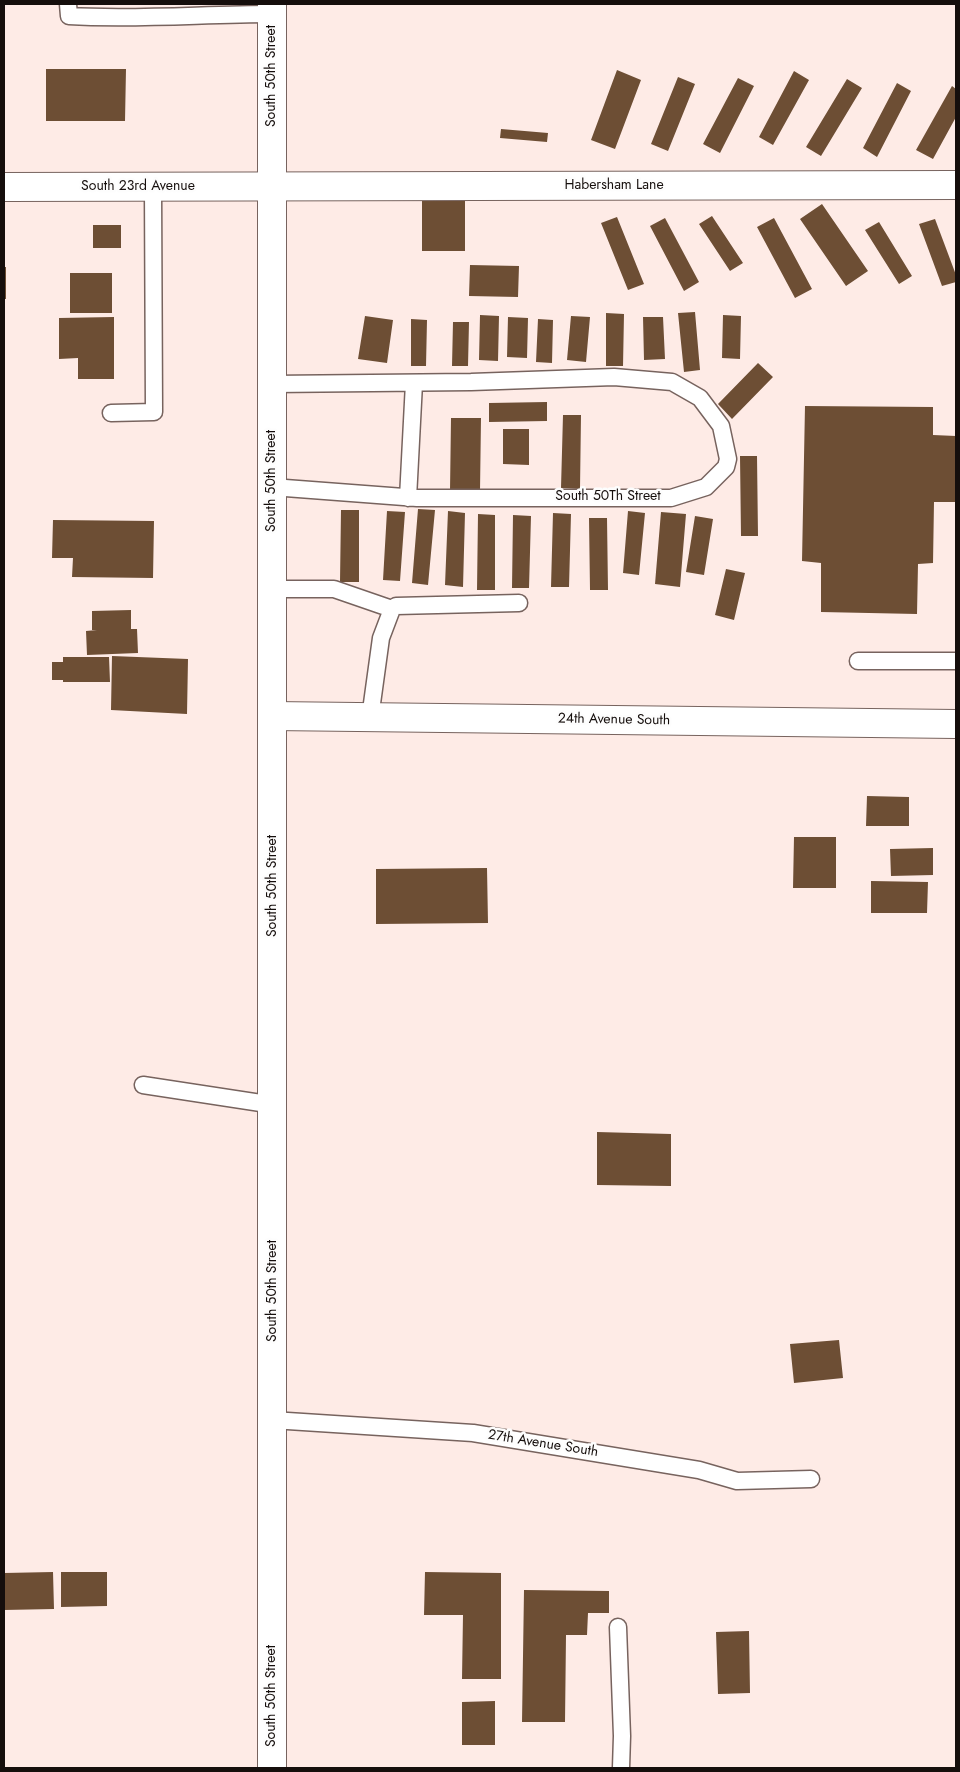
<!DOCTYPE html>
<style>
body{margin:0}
#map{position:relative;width:960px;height:1772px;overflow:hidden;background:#feebe6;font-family:Jost,sans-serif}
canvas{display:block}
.frame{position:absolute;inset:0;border:5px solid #150e0c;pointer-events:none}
</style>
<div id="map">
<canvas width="960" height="1772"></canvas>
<div class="frame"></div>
</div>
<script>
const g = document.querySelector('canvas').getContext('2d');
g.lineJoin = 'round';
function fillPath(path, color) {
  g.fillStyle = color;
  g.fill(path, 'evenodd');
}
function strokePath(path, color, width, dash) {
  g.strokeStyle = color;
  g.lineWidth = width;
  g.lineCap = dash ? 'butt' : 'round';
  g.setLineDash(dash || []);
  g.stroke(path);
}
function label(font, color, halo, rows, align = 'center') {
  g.font = font + ' Jost,sans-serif';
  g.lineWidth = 5;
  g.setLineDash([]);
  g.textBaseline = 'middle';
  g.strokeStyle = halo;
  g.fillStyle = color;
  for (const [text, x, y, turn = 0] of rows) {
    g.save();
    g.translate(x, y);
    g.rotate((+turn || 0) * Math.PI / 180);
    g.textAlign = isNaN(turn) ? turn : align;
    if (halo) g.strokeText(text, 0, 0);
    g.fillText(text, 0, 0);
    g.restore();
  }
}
fillPath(new Path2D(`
 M 46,69 L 126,69 L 125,121 L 46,121 Z
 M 617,70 L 641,80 L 615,149 L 591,140 Z
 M 794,71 L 809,80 L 773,145 L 759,137 Z
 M 678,77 L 695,84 L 668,151 L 651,144 Z
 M 738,78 L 754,86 L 720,153 L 703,144 Z
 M 847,79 L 862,88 L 821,156 L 806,147 Z
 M 897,83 L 911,91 L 877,157 L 863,148 Z
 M 952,86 L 956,89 L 956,117 L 933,159 L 916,150 Z
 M 501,129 L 548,133 L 547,142 L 500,138 Z
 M 422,201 L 465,201 L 465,251 L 422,251 Z
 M 822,204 L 868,271 L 846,286 L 800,219 Z
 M 712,216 L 743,263 L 730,271 L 699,224 Z
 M 617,217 L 644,284 L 628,290 L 601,223 Z
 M 665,218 L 699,282 L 684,291 L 650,226 Z
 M 774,218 L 812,289 L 795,298 L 757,227 Z
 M 935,219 L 956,275 L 956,282 L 942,286 L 919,224 Z
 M 879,222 L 912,276 L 899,284 L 865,230 Z
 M 93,225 L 121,225 L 121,248 L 93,248 Z
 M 470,265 L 519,266 L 518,297 L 469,296 Z
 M 4,267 L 6,267 L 6,299 L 4,299 Z
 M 70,273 L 112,273 L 112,313 L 70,313 Z
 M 695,312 L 700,370 L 684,372 L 678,313 Z
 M 606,313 L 624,314 L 623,366 L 606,366 Z
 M 480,315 L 499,316 L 498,361 L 479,360 Z
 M 723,315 L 741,316 L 740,359 L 722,358 Z
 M 365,316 L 393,320 L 387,363 L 358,359 Z
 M 571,316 L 590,317 L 586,362 L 567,360 Z
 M 114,317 L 114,379 L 78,379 L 78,358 L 59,359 L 59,318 Z
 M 508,317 L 528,318 L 527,358 L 507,357 Z
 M 643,317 L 663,317 L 665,359 L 644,360 Z
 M 411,319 L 427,320 L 426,366 L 411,366 Z
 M 538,319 L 553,320 L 552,363 L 536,362 Z
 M 453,322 L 469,322 L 468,366 L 452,366 Z
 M 758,363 L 773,377 L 732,419 L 718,404 Z
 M 547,402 L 547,421 L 489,422 L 489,403 Z
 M 805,406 L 933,407 L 933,435 L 956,436 L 956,502 L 934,502 L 933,563 L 918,564 L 917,614 L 821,612 L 821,563 L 802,561 Z
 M 563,415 L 581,415 L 580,489 L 561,488 Z
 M 451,418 L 481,418 L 480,491 L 450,491 Z
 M 503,429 L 529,429 L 529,465 L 503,464 Z
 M 740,456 L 757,456 L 758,536 L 741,536 Z
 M 418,509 L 435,510 L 428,585 L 412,583 Z
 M 341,510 L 359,510 L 359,582 L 340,582 Z
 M 387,511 L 405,512 L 400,581 L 383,580 Z
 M 448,511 L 465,513 L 463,587 L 445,585 Z
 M 628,511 L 645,513 L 639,575 L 623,573 Z
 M 661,512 L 686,514 L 680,587 L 655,584 Z
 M 553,513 L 571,514 L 569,587 L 551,587 Z
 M 478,514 L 495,515 L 495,590 L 477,590 Z
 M 513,515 L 531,516 L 529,588 L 512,588 Z
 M 695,516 L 713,519 L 704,575 L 686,572 Z
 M 589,518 L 607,518 L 608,590 L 590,590 Z
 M 53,520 L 154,521 L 153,578 L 72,577 L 73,558 L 52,558 Z
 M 726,569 L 745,573 L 734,620 L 715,615 Z
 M 131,610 L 131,629 L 137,629 L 138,653 L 87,655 L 86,631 L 97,630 L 92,630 L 92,611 Z
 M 112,656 L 188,659 L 187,714 L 111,710 Z
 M 63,657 L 109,657 L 110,682 L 63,682 L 63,680 L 52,680 L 52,662 L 63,662 Z
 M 867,796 L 909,797 L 909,826 L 866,826 Z
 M 794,837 L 836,837 L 836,888 L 793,888 Z
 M 933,848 L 933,875 L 891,876 L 890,849 Z
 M 487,868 L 488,923 L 376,924 L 376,869 Z
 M 871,881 L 928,882 L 927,913 L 871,913 Z
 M 597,1132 L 671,1134 L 671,1186 L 597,1185 Z
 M 839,1340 L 843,1378 L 794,1383 L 790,1344 Z
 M 53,1572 L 54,1609 L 4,1610 L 4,1573 Z
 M 61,1572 L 107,1572 L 107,1606 L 61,1607 Z
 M 425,1572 L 501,1573 L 501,1679 L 462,1679 L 463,1615 L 424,1615 Z
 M 524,1590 L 609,1591 L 609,1613 L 588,1613 L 587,1635 L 566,1635 L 565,1722 L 522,1722 Z
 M 749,1631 L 750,1693 L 718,1694 L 716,1632 Z
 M 495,1701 L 495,1745 L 462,1745 L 462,1702 Z`), '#6d4e34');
const lane = new Path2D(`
 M 68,4 L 69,16 C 137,20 204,14 272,14
 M 272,384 L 471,382 L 614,377 L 672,382 L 700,398 L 721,426 L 728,459 L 726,467 L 706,487 L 671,498 L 417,498 L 272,487
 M 111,413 L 154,412 L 153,187
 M 408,498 L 414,383
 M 272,589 L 334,589 L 392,609
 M 858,661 L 956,661
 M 370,718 L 381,638 L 392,609 L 396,606 L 519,603
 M 143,1085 L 274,1105
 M 272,1420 L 473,1433 L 699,1470 L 737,1481 L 811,1479
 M 618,1627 L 622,1736 L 621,1768`);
const street = new Path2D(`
 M 4,187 L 956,185
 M 272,716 L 956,724`);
const primary = new Path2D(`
 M 272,4 L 272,1768`);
strokePath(lane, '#77635e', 19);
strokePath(street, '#77635e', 30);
strokePath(primary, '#77635e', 30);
strokePath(lane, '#fff', 16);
strokePath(street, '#fff', 28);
strokePath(primary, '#fff', 28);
label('14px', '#150e0c', '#fdfdfd', [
 ["South 50th Street",272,76,-90],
 ["Habersham Lane",614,186],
 ["South 23rd Avenue",138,187],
 ["South 50th Street",272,481,-90],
 ["South 50Th Street",608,497],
 ["24th Avenue South",614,720,1],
 ["South 50th Street",273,886,-90],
 ["South 50th Street",273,1291,-90],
 ["27th Avenue South",543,1444,9],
 ["South 50th Street",272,1696,-90]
]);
</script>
